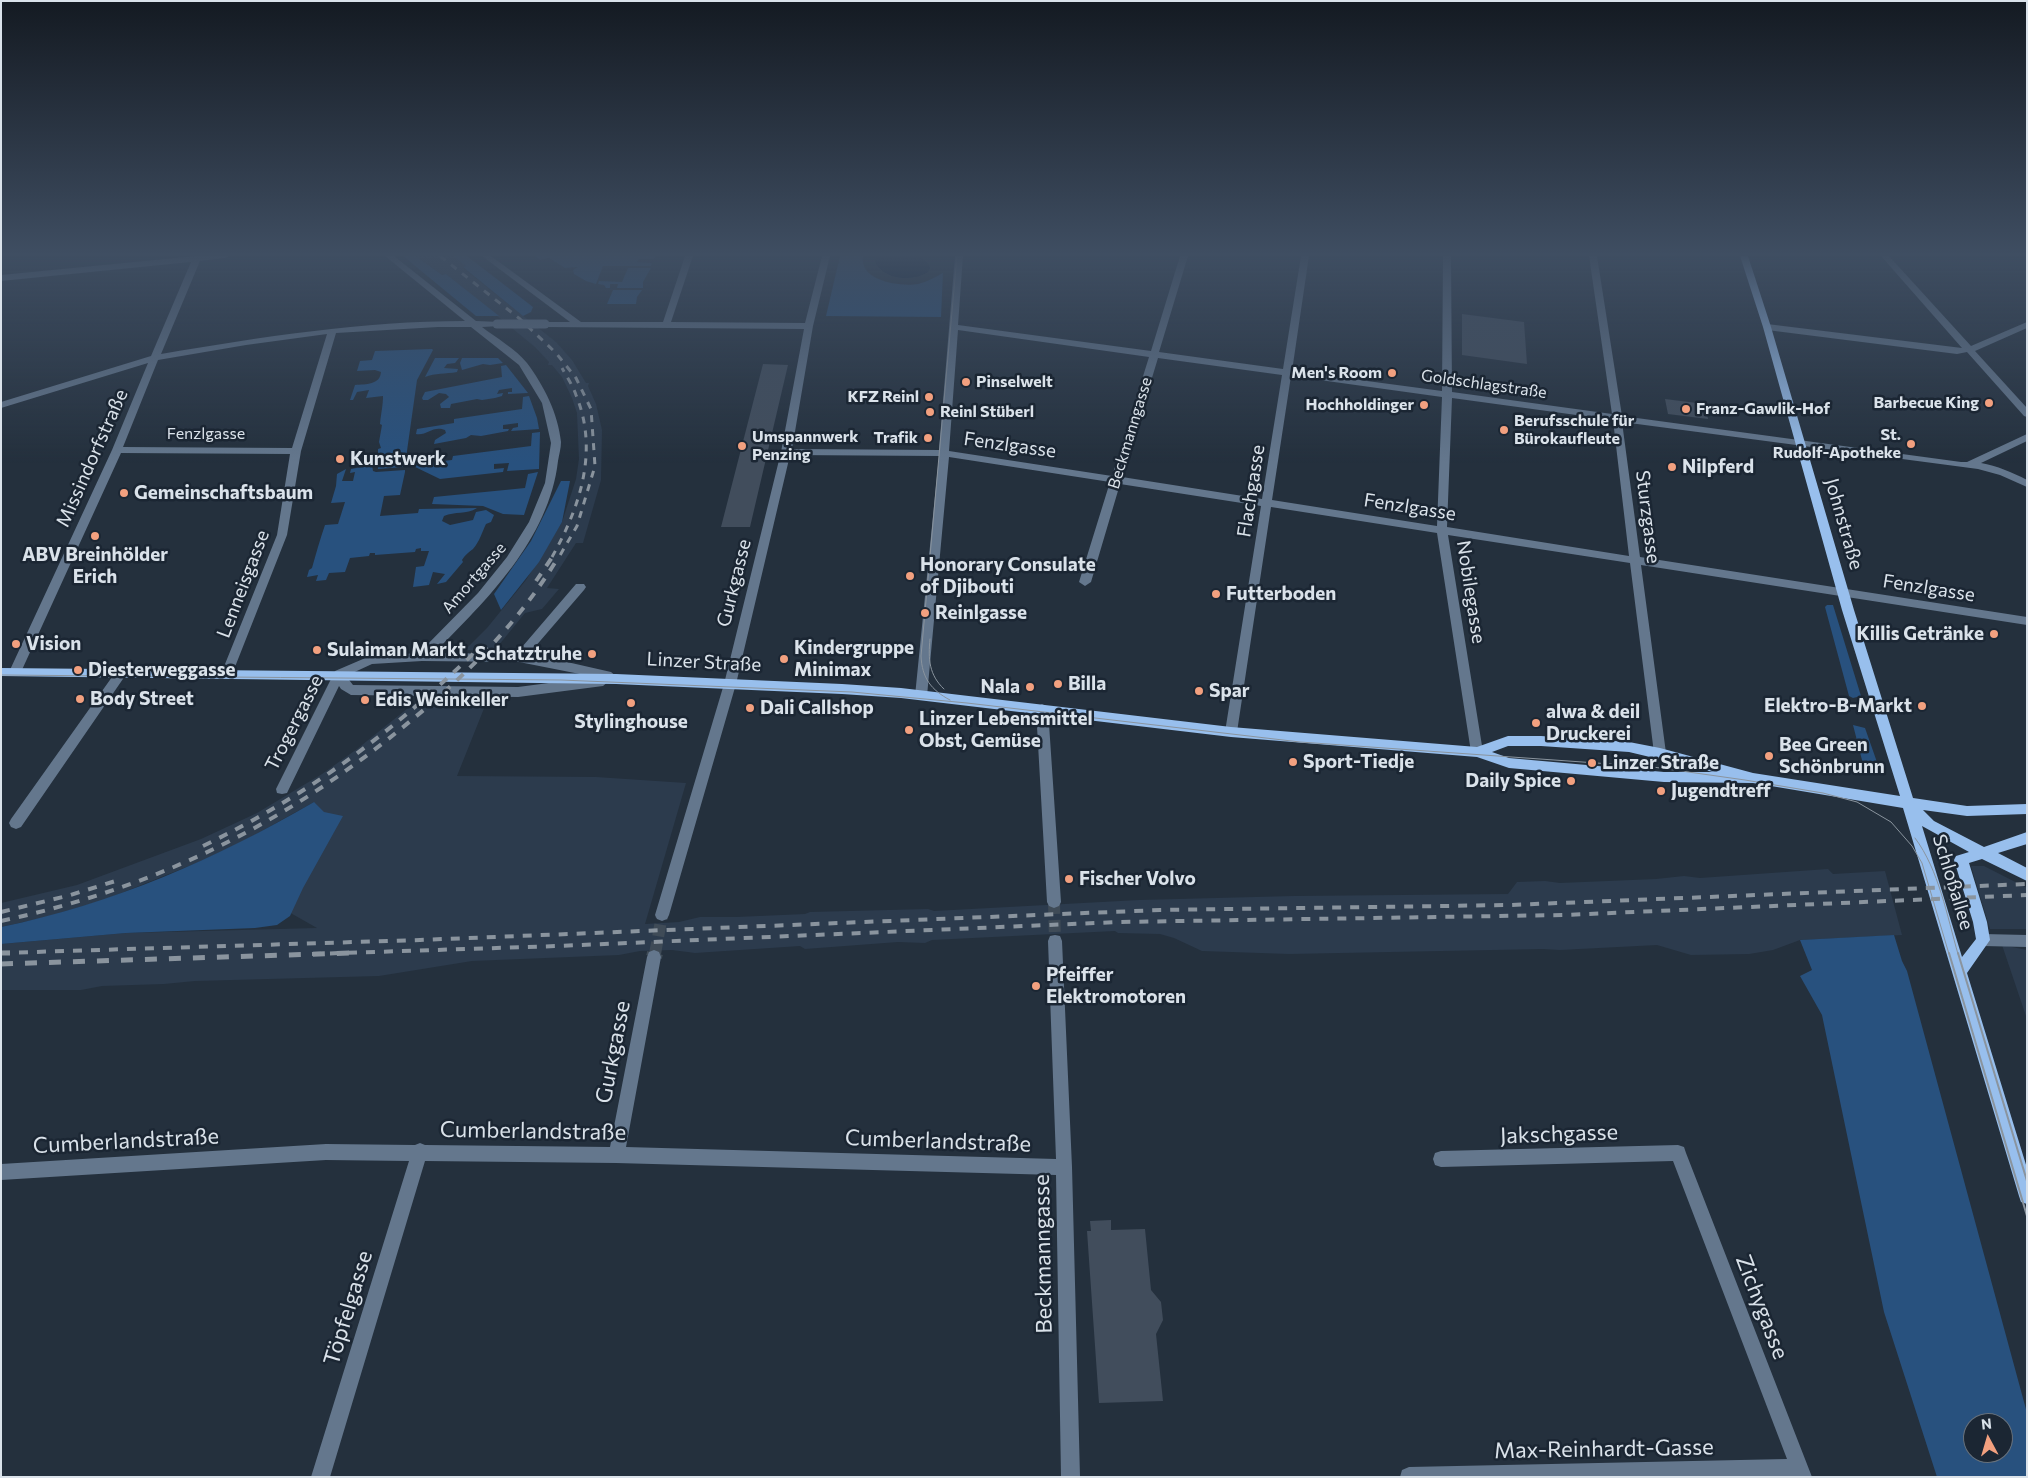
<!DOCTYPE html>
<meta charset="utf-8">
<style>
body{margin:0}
#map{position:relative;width:2028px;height:1478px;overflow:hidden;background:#24303d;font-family:Commissioner,sans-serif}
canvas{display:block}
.frame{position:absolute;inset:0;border:2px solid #dae2ea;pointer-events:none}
.north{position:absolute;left:1963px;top:1413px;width:50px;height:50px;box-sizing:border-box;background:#1b2633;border:1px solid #67717c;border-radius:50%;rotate:354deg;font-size:14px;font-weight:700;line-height:20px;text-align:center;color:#dae2ea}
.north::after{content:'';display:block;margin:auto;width:18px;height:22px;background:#f2a07f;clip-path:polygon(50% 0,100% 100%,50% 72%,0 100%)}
</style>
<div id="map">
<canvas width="2028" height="1478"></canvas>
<div class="frame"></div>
<div class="north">N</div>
</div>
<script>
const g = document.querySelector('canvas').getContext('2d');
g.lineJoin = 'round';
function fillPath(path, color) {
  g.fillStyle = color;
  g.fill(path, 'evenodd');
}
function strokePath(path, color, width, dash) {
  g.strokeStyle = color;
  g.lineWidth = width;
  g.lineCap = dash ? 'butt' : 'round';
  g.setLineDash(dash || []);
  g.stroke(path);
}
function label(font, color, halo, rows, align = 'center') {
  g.font = font + ' Commissioner,sans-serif';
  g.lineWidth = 5;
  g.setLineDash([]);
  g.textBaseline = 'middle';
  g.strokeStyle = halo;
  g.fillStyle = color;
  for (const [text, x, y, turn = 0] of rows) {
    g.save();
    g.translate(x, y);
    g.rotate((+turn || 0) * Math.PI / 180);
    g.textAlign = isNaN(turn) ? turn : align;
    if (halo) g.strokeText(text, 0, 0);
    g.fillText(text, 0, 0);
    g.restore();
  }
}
fillPath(new Path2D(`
 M 416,256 L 453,256 L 467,266 L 463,268 L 556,342 L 572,360 L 586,383 L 589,383 L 588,386 L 596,404 L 602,430 L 601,480 L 583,543 L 576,543 L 547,588 L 559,589 L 542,609 L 525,613 L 494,651 L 465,650 L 487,628 L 526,580 L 562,522 L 576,479 L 579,459 L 577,413 L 572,398 L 562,377 L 552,365 L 548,365 L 549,362 L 535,347 L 446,274 L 442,275 Z
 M 450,700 L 487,701 L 457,776 L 596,777 L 686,783 L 645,924 L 679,922 L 700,917 L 736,917 L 805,914 L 810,912 L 928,909 L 934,911 L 1139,900 L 1294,896 L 1508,894 L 1517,882 L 1545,881 L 1560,883 L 1656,879 L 1684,876 L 1700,878 L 1828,869 L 1833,874 L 1885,871 L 1902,935 L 1800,940 L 1773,950 L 1749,954 L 1691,955 L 1657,945 L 1560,950 L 1543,949 L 1289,954 L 1202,951 L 1174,938 L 1160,934 L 1118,933 L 1115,931 L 932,940 L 925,943 L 898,942 L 805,949 L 800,946 L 695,953 L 672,950 L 640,951 L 619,955 L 472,961 L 379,976 L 195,981 L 164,984 L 102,986 L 81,990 L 1,990 L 1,944 L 126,933 L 317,928 L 287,911 L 314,802 L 242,842 L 199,862 L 104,900 L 46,917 L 1,927 L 1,903 L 77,885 L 201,839 L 257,813 L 322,774 L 357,749 L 413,704 L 442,704 Z
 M 1971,866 L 1984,866 L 2027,888 L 2027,929 L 1990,929 Z
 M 2002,945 L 2027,950 L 2027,1019 Z`), '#2c3b4d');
fillPath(new Path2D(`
 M 403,256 L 416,256 L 442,275 L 446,274 L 499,316 L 476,316 Z
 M 453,256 L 467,256 L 533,307 L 531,312 L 523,316 L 463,267 L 466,266 Z
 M 535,256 L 655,256 L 654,259 L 639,259 L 637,262 L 652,263 L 651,266 L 603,266 L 596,284 L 586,281 L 574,274 L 573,270 L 578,267 L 565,268 L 549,258 L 540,260 Z
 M 840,256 L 863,256 C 859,281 900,287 918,284 C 927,282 935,277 943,273 L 941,317 L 826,316 Z
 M 628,268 L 651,268 L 643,282 L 643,288 L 617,288 L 618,284 L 610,284 L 610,288 L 606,288 L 604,285 L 598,284 L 599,281 L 622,282 Z
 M 613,290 L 642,290 L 637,297 L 636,304 L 607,304 Z
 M 432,349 L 433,350 L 417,380 L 405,465 L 403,467 L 378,469 L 378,449 L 381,448 L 379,442 L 382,425 L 380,424 C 381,413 383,406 383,396 L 366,398 L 369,390 L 357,392 L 353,400 L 350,400 L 355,385 C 366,384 380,385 381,372 L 375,370 L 357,371 L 360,361 L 372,360 L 375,351 Z
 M 435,358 L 459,358 L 455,363 L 447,364 L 444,368 L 458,369 L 457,372 C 445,374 435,373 425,377 Z
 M 462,358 L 498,358 L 503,363 L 490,365 L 483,364 L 462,370 L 460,363 Z
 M 506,365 L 528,393 L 508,394 L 508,392 L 512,392 L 512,388 L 499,390 L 497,394 L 503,393 L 502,396 L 495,398 L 482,400 L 477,399 L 451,404 L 450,408 L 441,408 L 440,404 L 449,397 L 446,394 L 439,393 L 428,400 L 423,400 L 422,398 L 425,392 L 502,377 L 501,366 Z
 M 529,396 L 537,418 L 539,429 L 511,431 L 513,428 L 518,427 L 518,423 L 503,425 L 503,429 L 509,429 L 508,431 L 481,436 L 471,435 L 466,438 L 434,444 L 435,440 L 446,433 L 445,430 C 433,425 427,436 416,434 L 417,429 L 454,423 L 454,419 L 522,409 L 523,397 Z
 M 540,432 L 539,469 L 507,471 L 509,463 L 494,464 L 494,469 L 504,468 L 503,472 L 440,479 L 411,465 L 452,460 L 453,456 L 531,446 L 532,433 Z
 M 372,465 L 373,471 L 376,472 L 405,470 L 405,472 L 400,495 L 384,496 L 380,516 L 418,513 L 419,509 L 477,508 C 466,515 455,511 444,516 L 442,521 L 450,525 L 473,520 L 476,512 L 486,510 L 494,515 L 491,522 L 486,524 C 482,532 480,541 473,549 C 469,552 465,555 462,560 L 463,562 L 446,582 L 437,584 L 445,574 L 433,572 L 429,585 L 413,587 L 416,567 L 424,566 L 429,551 L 421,551 L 421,548 L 416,549 L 415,552 L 375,555 L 375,553 L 370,553 L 369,556 L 350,558 L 345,572 L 329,573 L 326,580 L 316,581 L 318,575 L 307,577 L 309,570 L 312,568 C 316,554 320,539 325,525 L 338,524 L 345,502 L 331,503 L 336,486 L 337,474 L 346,469 L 342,481 L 353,481 L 355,472 L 350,473 L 351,469 Z
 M 538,472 L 524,515 L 503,514 L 483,506 L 432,504 L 434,497 L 525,488 L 528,474 Z
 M 561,481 L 570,481 L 562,522 L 539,562 L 501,610 L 494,594 L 531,541 Z
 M 1827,605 L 1833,605 L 1861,696 L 1853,698 L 1849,696 L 1825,607 Z
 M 1853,725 L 1865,728 L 1878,765 L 1874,769 L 1863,764 Z
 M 314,802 L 324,812 L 343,816 L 303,888 L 290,916 L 277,925 L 255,928 L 126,933 L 1,944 L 1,927 C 113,904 216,859 314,802 Z
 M 1894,935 L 1902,961 L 1907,971 L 2027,1413 L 2027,1477 L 1937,1477 L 1884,1312 L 1822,1015 L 1800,976 L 1812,970 L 1800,940 ZM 1973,1423 L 2003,1423 L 2003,1453 L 1973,1453 Z`), '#28517e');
fillPath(new Path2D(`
 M 879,256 C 893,256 924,251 930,268 L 928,272 C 913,282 882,280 875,261 Z`), '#01132a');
fillPath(new Path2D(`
 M 1462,314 L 1524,322 L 1527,364 L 1462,355 Z
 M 763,364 L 788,365 L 750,527 L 721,527 Z
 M 1665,399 L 1705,404 L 1708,419 L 1668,414 Z
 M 1111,1220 L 1111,1230 L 1145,1229 L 1151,1290 L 1161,1302 L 1163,1320 L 1156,1334 L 1163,1401 L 1099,1403 L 1087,1231 L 1091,1231 L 1090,1221 Z`), '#414d5c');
strokePath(new Path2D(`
 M 1054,902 L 1055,941
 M 655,954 L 662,915`), '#3f4b57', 12, [12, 6]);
strokePath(new Path2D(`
 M 654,957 L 655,953`), '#3f4b57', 16, [16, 8]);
fillPath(new Path2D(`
 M 195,256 L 229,256 L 225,258 L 200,261 L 161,354 C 261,337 363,321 465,321 L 385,256 L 394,256 L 476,321 L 500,322 L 500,326 L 482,327 C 495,337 517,350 527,363 C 544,386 558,413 561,442 C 561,448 559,455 558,461 C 549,539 487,600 434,653 L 516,654 L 576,584 L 584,584 L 586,587 L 584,590 L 528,655 L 567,662 L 611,672 L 617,677 L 615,680 L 609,681 L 603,686 L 518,697 L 351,695 L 341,689 L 339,686 L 287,793 L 282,794 L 277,793 L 276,789 L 335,671 L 370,656 L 419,653 L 478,593 L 507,557 L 529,522 L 545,483 L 551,443 L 542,403 L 519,365 L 471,327 L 438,327 L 336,333 L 301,451 L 287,535 L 231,677 L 227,678 L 221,674 L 277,535 L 290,454 L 121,453 L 21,672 L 15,676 L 11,675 L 9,672 L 112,450 L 148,363 L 1,408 L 1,402 L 151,356 L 191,262 L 1,281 L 1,275 ZM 327,334 L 292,448 L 123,447 L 158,360 L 246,345 ZM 422,661 L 519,662 L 595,677 L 518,687 L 353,685 L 346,676 L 372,664 Z
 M 482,256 L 491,256 L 581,322 L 663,322 L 685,256 L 693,256 L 671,322 L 805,323 L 822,256 L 830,256 L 813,326 L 792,449 L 939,450 L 955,256 L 963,256 L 958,325 L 1151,351 L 1180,256 L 1188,256 L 1159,352 L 1283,369 L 1301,256 L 1309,256 L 1292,371 L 1442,391 L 1443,256 L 1451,256 L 1452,392 L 1612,414 L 1589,256 L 1597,256 L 1622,416 L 1961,462 L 1967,462 L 2027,434 L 2027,441 L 1981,463 C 1997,466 2012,472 2027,480 L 2027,487 L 2000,475 L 1978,469 L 1622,422 L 1640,557 L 2027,617 L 2027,625 L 1641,565 L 1666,753 L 1664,757 L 1656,757 L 1654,753 L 1630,563 L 1448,535 L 1483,752 L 1481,756 L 1473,756 L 1471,752 L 1437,533 L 1271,507 L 1237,732 L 1235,735 L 1227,735 L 1225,732 L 1261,506 L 1120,484 L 1091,582 L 1085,586 L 1079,582 L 1110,482 L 949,457 L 927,696 L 925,699 L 917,699 L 915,696 L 939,456 L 790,455 L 736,684 L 669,915 L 667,919 L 662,921 L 657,919 L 655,915 L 724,684 L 781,452 L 804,329 L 545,327 L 542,326 L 542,322 L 570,322 ZM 958,330 L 1149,357 L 1112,476 L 949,451 ZM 1158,358 L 1282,375 L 1262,499 L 1122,477 ZM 1291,376 L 1442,397 L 1437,526 L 1272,500 ZM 1452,398 L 1613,420 L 1629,556 L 1447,527 Z
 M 1881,256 L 1889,256 L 1971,346 L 2027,322 L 2027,328 L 1975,351 L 2027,408 L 2027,417 L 2024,416 L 1967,352 L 1957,354 L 1767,330 L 1763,327 L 1767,324 L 1962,348 Z
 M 121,669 L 127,673 L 125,676 L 21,827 L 16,829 L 11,827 L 9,823 L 11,819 L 117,670 Z
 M 1042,704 L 1046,706 L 1048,709 L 1061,902 L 1059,906 L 1054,908 L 1049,906 L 1047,902 L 1036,709 L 1038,706 Z
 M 1983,934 L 2027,935 L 2027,947 L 1983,946 L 1978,945 L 1976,940 L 1978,935 Z
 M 1055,935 L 1060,936 L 1062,941 L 1072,1167 L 1080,1477 L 1061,1477 L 1056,1175 L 616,1163 L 425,1161 L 330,1477 L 311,1477 L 409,1161 L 326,1160 L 1,1180 L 1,1164 L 326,1144 L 415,1145 L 420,1143 L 425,1145 L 610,1147 L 647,957 L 649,952 L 654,950 L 659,952 L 661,957 L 626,1147 L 1056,1159 L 1048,941 L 1050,936 Z
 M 1678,1145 L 1684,1147 L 1686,1153 L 1812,1477 L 1400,1477 L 1402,1470 L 1409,1467 L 1787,1459 L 1673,1161 L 1441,1167 L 1435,1165 L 1433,1159 L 1435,1153 L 1441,1151 Z`), '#64778d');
fillPath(new Path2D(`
 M 1740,256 L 1748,256 L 1771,327 L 1854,610 L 1913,798 L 1967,806 L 2027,804 L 2027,814 L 1967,816 L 1923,810 L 1934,821 L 1984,847 L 2027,832 L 2027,844 L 1998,853 L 2027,868 L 2027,881 L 1982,859 L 1969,863 L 1987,922 L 1990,940 L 1967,973 L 2027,1168 L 2027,1204 L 2021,1202 L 2019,1196 L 1903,808 L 1753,783 L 1664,782 L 1509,768 L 1477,757 L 1231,737 L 901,698 L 842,694 L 616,684 L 1,676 L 1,668 L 616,674 L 842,684 L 901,688 L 1231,727 L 1477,747 L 1508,736 L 1541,736 L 1629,742 L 1660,748 L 1753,773 L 1900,796 L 1842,610 L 1763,327 ZM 1508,746 L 1541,746 L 1629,752 L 1713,772 L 1664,772 L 1509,758 L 1492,752 ZM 1922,826 L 1969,852 L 1956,856 L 1954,860 L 1973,922 L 1976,939 L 1962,957 Z`), '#98bfed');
strokePath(new Path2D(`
 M 930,639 C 928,659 929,675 944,689
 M 1,675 L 561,680 L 852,692 L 967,703 L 1300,742 L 1653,767 L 1745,780 L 1823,793 L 1857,802 L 1891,822 L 1912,846 L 1922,863 L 1949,954
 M 950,700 C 931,690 922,678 921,656 L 957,256
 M 1915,838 C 1939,870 1947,916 1958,954`), '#8a949e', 1);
strokePath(new Path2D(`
 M 1949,953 L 2027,1216
 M 1958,953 L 2027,1181`), '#8a949e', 2);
strokePath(new Path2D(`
 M 440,256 L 520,319 L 556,353 L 576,378 L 591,409 L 595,466 L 577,526 L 559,557
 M 552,557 C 580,507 599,451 576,395 C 573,386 567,377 562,368`), '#8a949e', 3, [7, 7]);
strokePath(new Path2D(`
 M 536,581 L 553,556
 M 203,846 C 310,794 389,735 474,653
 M 1,912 L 67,896 L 122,879
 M 1,921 C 159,887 290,822 414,718 C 470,672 522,618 559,556
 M 1,953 L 420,940 L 1160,910 L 1511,905 L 2027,884
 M 312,954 L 558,946 L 1118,922 L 1564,915 L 2027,895`), '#8a949e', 4, [9, 9]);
strokePath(new Path2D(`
 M 1,953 L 10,953
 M 1,964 L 350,953`), '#8a949e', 5, [12, 12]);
strokePath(new Path2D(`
 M 497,324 L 545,324`), '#64778d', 9);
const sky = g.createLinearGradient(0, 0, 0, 463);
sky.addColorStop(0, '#141a22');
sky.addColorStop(0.55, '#3f4e62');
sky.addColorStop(1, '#3f4e6200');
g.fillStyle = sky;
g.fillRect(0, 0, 2028, 463);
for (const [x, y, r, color] of [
 [1392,373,5,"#f2a07f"],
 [966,382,5,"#f2a07f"],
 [929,397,5,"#f2a07f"],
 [1989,403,5,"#f2a07f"],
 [1424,405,5,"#f2a07f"],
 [1686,409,5,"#f2a07f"],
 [930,412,5,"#f2a07f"],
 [1504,430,5,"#f2a07f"],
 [928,438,5,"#f2a07f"],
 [1911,444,5,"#f2a07f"],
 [742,446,5,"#f2a07f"],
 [340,459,5,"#f2a07f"],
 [1672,467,5,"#f2a07f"],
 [124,493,5,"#f2a07f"],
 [95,536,5,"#f2a07f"],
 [910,576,5,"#f2a07f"],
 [1216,594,5,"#f2a07f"],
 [925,613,5,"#f2a07f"],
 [1994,634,5,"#f2a07f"],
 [16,644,5,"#f2a07f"],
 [317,650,5,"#f2a07f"],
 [592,654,5,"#f2a07f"],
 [784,659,5,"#f2a07f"],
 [78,670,5,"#f2a07f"],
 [1058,684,5,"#f2a07f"],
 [1030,687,5,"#f2a07f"],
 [1199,691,5,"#f2a07f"],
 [80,699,5,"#f2a07f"],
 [365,700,5,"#f2a07f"],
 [631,703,5,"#f2a07f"],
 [1922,706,5,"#f2a07f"],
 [750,708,5,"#f2a07f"],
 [1536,723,5,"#f2a07f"],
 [909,730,5,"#f2a07f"],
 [1769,756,5,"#f2a07f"],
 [1293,762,5,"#f2a07f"],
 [1592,763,5,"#f2a07f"],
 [1571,781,5,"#f2a07f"],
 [1661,791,5,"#f2a07f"],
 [1069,879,5,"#f2a07f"],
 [1036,986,5,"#f2a07f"]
]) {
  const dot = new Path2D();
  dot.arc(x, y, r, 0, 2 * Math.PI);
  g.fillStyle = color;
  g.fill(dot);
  strokePath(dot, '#1b2633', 2);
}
label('bold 16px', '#dae2ea', '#1b2633', [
 ["Men's Room",1382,373],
 ["Pinselwelt",976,382,"left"],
 ["KFZ Reinl",919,397],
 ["Barbecue King",1979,403],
 ["Hochholdinger",1414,405],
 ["Franz-Gawlik-Hof",1696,409,"left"],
 ["Reinl Stüberl",940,412,"left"],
 ["Berufsschule für",1514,421,"left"],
 ["Bürokaufleute",1514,439,"left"],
 ["St.",1901,435],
 ["Rudolf-Apotheke",1901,453],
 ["Umspannwerk",752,437,"left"],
 ["Penzing",752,455,"left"],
 ["Trafik",918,438]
], 'right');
label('16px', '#dae2ea', '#1b2633', [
 ["Goldschlagstraße",1484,384,8],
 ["Beckmanngasse",1130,433,-73],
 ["Fenzlgasse",206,434],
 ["Amortgasse",474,578,-49]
]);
label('19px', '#dae2ea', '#1b2633', [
 ["Fenzlgasse",1010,445,8],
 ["Missindorfstraße",92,458,-66],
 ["Flachgasse",1251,491,-81],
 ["Fenzlgasse",1410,507,9],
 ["Sturzgasse",1648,517,83],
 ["Johnstraße",1844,524,74],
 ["Gurkgasse",734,583,-76],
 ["Lenneisgasse",243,584,-69],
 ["Fenzlgasse",1929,588,9],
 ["Nobilegasse",1471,592,81],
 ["Linzer Straße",704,662,3],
 ["Trogergasse",294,723,-63],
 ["Schloßallee",1953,882,73]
]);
label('bold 19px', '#dae2ea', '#1b2633', [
 ["Kunstwerk",350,459],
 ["Nilpferd",1682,467],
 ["Gemeinschaftsbaum",134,493],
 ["ABV Breinhölder",95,555,"center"],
 ["Erich",95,577,"center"],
 ["Honorary Consulate",920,565],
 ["of Djibouti",920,587],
 ["Futterboden",1226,594],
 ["Reinlgasse",935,613],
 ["Killis Getränke",1984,634,"right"],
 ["Vision",26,644],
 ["Kindergruppe",794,648],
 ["Minimax",794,670],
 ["Sulaiman Markt",327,650],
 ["Schatztruhe",582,654,"right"],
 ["Diesterweggasse",88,670],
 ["Billa",1068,684],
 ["Nala",1020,687,"right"],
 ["Spar",1209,691],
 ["Body Street",90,699],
 ["Edis Weinkeller",375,700],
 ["Elektro-B-Markt",1912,706,"right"],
 ["Dali Callshop",760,708],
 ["alwa & deil",1546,712],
 ["Druckerei",1546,734],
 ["Linzer Lebensmittel",919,719],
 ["Obst, Gemüse",919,741],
 ["Stylinghouse",631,722,"center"],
 ["Bee Green",1779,745],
 ["Schönbrunn",1779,767],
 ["Sport-Tiedje",1303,762],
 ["Linzer Straße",1602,763],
 ["Daily Spice",1561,781,"right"],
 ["Jugendtreff",1671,791],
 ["Fischer Volvo",1079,879],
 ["Pfeiffer",1046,975],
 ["Elektromotoren",1046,997]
], 'left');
label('22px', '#dae2ea', '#1b2633', [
 ["Gurkgasse",613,1052,-79],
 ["Cumberlandstraße",533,1131,1],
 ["Jakschgasse",1559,1134,-2],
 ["Cumberlandstraße",126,1141,-3],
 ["Cumberlandstraße",938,1141,2],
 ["Beckmanngasse",1043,1254,-91],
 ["Zichygasse",1762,1307,69],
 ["Töpfelgasse",348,1308,-73],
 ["Max-Reinhardt-Gasse",1604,1449,-1]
]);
</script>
